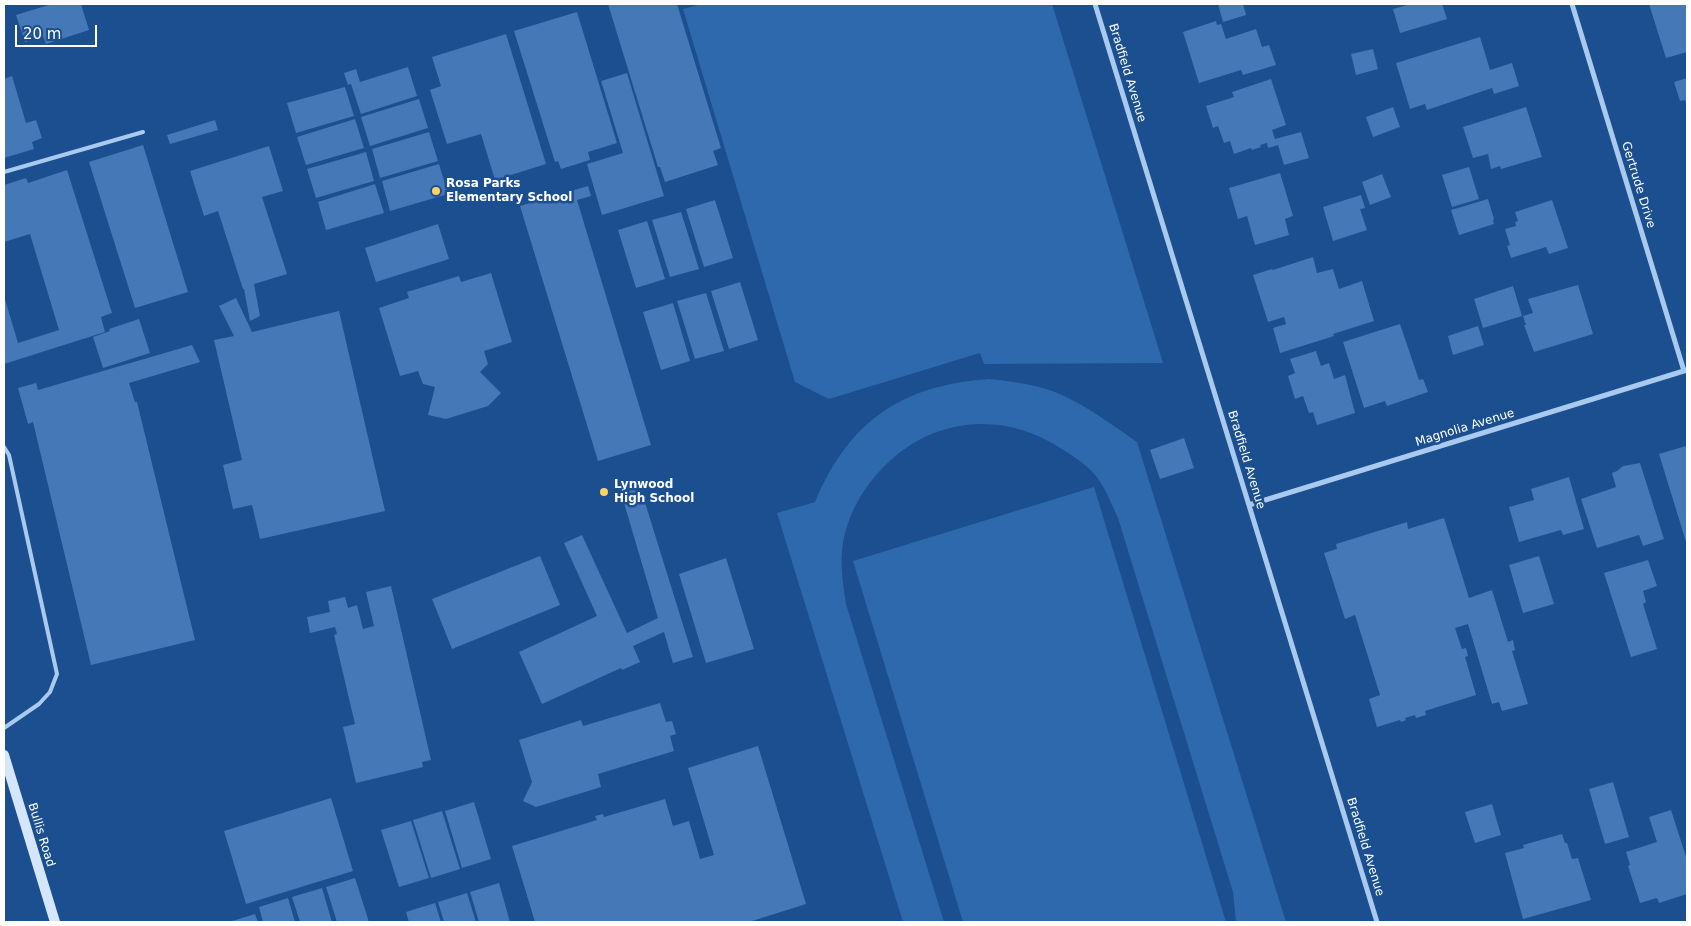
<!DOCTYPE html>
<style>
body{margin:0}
#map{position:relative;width:1691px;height:926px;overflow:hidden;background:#1b4f8f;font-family:"DejaVu Sans",sans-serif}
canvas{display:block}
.frame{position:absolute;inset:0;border:5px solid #fff;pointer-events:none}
.scale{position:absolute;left:15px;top:25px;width:82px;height:22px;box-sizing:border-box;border:2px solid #fff;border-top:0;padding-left:6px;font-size:15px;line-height:18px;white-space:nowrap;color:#fff;-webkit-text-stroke:4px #1b4f8f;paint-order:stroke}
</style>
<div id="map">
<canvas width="1691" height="926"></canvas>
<div class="frame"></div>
<div class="scale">20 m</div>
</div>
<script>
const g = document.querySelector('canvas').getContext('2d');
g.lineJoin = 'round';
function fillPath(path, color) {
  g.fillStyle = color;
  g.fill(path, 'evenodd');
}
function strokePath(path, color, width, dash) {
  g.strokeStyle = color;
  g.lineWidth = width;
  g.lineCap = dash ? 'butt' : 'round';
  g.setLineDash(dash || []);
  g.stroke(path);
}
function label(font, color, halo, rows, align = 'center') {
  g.font = font + ' "DejaVu Sans",sans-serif';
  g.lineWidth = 5;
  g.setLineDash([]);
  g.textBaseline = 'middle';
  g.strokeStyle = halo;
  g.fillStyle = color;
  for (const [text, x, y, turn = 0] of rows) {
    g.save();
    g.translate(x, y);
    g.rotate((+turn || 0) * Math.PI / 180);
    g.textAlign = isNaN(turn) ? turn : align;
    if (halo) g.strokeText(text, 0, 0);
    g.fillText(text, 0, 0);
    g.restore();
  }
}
fillPath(new Path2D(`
 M 702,4 L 1052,4 L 1163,363 L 984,364 L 980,353 L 829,399 L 795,382 L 683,9 Z
 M 989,379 C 1008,381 1025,383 1043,388 C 1077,398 1108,422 1137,442 L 1286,922 L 1236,922 L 1233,892 L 1118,518 C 1112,505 1107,492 1099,480 C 1090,467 1075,457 1062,449 C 1000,408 926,418 878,473 C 862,491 851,510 845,533 C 839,556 842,580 846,604 L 944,922 L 903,922 L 777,513 L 815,502 C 849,421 902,385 989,379 Z
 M 1094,487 L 1226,922 L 963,922 L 853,561 Z`), '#2e69ad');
fillPath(new Path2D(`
 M 52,4 L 81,4 L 89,30 L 46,44 L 43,36 L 25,42 L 16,15 Z
 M 608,4 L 677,4 L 721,148 L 713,151 L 718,165 L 665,182 L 660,167 L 658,167 Z
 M 1218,4 L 1243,4 L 1246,15 L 1223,22 Z
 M 1411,4 L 1442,4 L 1447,19 L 1400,33 L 1393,9 Z
 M 1649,4 L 1687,4 L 1687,52 L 1666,58 Z
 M 577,12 L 617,143 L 588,152 L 590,160 L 561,169 L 558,161 L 555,162 L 514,31 Z
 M 1216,21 L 1217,25 L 1221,24 L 1226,39 L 1256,29 L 1262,47 L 1269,45 L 1276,65 L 1243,75 L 1241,70 L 1199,83 L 1183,32 Z
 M 506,34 L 546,164 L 495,180 L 481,134 L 447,144 L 430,90 L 441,86 L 432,57 Z
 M 1480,37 L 1490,70 L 1512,63 L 1519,86 L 1494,94 L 1492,88 L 1427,110 L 1425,104 L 1410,109 L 1396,63 Z
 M 1373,49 L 1378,69 L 1356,75 L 1351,54 Z
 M 408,67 L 417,96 L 361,114 L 351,84 L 348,85 L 344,73 L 356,69 L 360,82 Z
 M 627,73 L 664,196 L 602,215 L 587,164 L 623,153 L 601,81 Z
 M 12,76 L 26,123 L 36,120 L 42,138 L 32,142 L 34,149 L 4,158 L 4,79 Z
 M 1687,78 L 1687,105 L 1685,100 L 1680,101 L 1674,82 Z
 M 1271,79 L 1286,125 L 1272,130 L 1275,139 L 1301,132 L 1309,158 L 1284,165 L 1278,145 L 1268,148 L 1267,143 L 1260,145 L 1261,147 L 1252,150 L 1251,148 L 1234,154 L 1230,141 L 1224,143 L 1218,126 L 1213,128 L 1206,106 L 1234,97 L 1232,92 Z
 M 345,87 L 354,116 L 296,133 L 287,103 Z
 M 419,99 L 428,128 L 370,146 L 361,117 Z
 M 1393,107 L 1400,127 L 1373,137 L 1366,117 Z
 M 1526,107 L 1542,157 L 1501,169 L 1500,166 L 1491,169 L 1488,154 L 1473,158 L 1463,127 Z
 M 355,119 L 364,148 L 306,165 L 297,137 Z
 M 215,120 L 218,130 L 170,144 L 167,135 Z
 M 429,132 L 438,161 L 380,178 L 372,149 Z
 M 143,145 L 188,292 L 135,308 L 89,162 Z
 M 269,146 L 283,191 L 262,197 L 287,274 L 254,284 L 260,316 L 250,321 L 244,289 L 243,289 L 218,211 L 204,216 L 190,171 Z
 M 366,152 L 374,181 L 316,198 L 307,169 Z
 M 439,164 L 448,194 L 390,211 L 382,181 Z
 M 1469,167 L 1479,199 L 1452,207 L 1442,175 Z
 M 67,170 L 112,313 L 101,317 L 105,332 L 4,364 L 4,296 L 18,343 L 59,330 L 30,234 L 4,242 L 4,185 L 26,178 L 28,183 Z
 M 1280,173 L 1293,216 L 1285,219 L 1289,235 L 1255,245 L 1247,216 L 1238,219 L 1229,188 Z
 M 1382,174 L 1391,197 L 1370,205 L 1362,182 Z
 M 375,184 L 384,213 L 326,230 L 318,202 Z
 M 588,186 L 591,196 L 577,200 L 651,445 L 598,461 L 520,206 Z
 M 1361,195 L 1365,208 L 1360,209 L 1367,230 L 1333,241 L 1323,207 Z
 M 1488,199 L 1494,219 L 1493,220 L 1494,224 L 1459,235 L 1451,210 Z
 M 715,200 L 733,258 L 704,267 L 686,209 Z
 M 1552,200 L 1568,248 L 1549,254 L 1546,247 L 1511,258 L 1507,246 L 1510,245 L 1505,229 L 1516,226 L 1515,222 L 1518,221 L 1515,212 Z
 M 681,212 L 699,269 L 670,277 L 652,220 Z
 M 647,221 L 665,279 L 636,288 L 618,230 Z
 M 438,224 L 449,259 L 376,282 L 365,248 Z
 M 1313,257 L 1317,273 L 1333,269 L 1339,289 L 1362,281 L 1374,321 L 1333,334 L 1334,336 L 1280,353 L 1273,328 L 1286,324 L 1284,317 L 1268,322 L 1253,275 L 1272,269 L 1273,270 Z
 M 491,273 L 512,342 L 484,351 L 488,364 L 480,372 L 501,393 L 488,406 L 446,419 L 428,415 L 435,387 L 423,384 L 418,371 L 400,376 L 379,308 L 409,298 L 407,292 L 459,276 L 461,282 Z
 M 740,282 L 758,340 L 729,349 L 711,291 Z
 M 1578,285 L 1593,334 L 1534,352 L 1524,325 L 1526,325 L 1523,316 L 1533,313 L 1528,299 Z
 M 1513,286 L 1522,316 L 1483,328 L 1474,299 Z
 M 706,293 L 724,351 L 695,359 L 677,301 Z
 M 236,298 L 252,332 L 339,311 L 385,511 L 260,539 L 252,505 L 233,509 L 223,465 L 242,460 L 214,340 L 234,336 L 219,306 Z
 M 673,303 L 690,361 L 661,370 L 643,312 Z
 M 139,319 L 150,353 L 103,368 L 93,337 L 110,331 L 109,329 Z
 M 1400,324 L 1419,380 L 1423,379 L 1428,392 L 1387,406 L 1385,401 L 1364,408 L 1343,342 Z
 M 1478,326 L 1484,345 L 1453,355 L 1448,336 Z
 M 192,345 L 200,362 L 129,383 L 135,402 L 137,402 L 195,640 L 91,665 L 33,422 L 28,424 L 18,388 L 36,383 L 38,390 Z
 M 1316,351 L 1321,366 L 1329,363 L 1334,379 L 1345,375 L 1355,413 L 1317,425 L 1313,412 L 1309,413 L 1303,396 L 1295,399 L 1288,376 L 1295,373 L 1290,359 Z
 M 1184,438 L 1194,468 L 1160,479 L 1150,450 Z
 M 1686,446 L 1687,450 L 1687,545 L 1659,454 Z
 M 1640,463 L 1664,539 L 1643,546 L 1639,535 L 1597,548 L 1581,499 L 1616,487 L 1612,473 L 1617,471 L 1623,466 Z
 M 1569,477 L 1584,529 L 1563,535 L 1561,530 L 1519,542 L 1509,507 L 1534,500 L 1531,489 Z
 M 638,480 L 693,657 L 673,663 L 664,632 L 633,646 L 640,662 L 622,670 L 621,668 L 542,704 L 519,652 L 597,616 L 564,543 L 582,535 L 627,633 L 658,618 L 619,486 Z
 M 1444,518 L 1469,598 L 1492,590 L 1508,642 L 1513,640 L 1515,650 L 1512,651 L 1528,704 L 1502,711 L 1499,702 L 1492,704 L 1468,624 L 1455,628 L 1462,649 L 1466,648 L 1468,656 L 1465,657 L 1476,695 L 1425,711 L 1426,715 L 1416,718 L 1415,715 L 1405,718 L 1406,720 L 1401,722 L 1400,720 L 1377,727 L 1369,699 L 1380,695 L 1355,615 L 1345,619 L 1324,553 L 1337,549 L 1336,544 L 1407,522 L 1408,529 Z
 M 540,556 L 560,605 L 452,649 L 432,599 Z
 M 1539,556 L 1554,604 L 1523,613 L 1509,565 Z
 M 726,558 L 754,649 L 706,663 L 679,574 Z
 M 1648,560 L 1657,586 L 1643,591 L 1646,602 L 1643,604 L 1657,649 L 1631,657 L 1604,573 Z
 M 391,586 L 431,760 L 422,762 L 423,767 L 356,783 L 343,727 L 355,724 L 334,635 L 337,634 L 335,627 L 310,633 L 307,617 L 330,612 L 328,601 L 345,597 L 348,608 L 357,605 L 363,629 L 374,626 L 366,592 Z
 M 660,703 L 666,722 L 672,721 L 676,734 L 670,736 L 674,751 L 598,774 L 601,787 L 536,807 L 523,801 L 532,782 L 519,740 L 581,720 L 583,726 Z
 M 758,746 L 806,904 L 749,922 L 535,922 L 512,846 L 597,820 L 595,816 L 603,814 L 604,817 L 665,799 L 673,826 L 689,821 L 700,859 L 714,855 L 688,768 Z
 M 1613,782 L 1629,837 L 1605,844 L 1589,789 Z
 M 331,798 L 353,871 L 246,904 L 224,831 Z
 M 474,802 L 491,859 L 462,868 L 445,811 Z
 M 1492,804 L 1501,835 L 1475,843 L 1465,812 Z
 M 1671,810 L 1687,860 L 1687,894 L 1659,903 L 1657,898 L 1640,903 L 1628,866 L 1630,865 L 1626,852 L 1657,842 L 1649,817 Z
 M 442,811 L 460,869 L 431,878 L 413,820 Z
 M 411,821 L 429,878 L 399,887 L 381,830 Z
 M 1562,834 L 1565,843 L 1567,843 L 1572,859 L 1578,858 L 1591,900 L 1523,919 L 1505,853 L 1524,848 L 1523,845 Z
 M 355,878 L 369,922 L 337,922 L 326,887 Z
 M 499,883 L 510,922 L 479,922 L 470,892 Z
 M 322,888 L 332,922 L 300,922 L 292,897 Z
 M 467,893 L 476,922 L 444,922 L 438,902 Z
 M 288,898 L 295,922 L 263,922 L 259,907 Z
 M 435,903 L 441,922 L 409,922 L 406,912 Z
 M 255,914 L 258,922 L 229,922 Z`), '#4478b7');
strokePath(new Path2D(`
 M 4,172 L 143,132
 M 4,447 L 9,455 L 57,674 L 50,692 L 39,704 L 4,728`), '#a9c9ee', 4);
strokePath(new Path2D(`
 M 1095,4 L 1377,922
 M 1572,4 L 1684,371
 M 1249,505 L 1687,370`), '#a9c9ee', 5);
strokePath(new Path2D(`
 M 4,755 L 55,922`), '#d6e6fa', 10);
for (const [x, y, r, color] of [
 [436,191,5,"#ffd166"],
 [604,492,5,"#ffd166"]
]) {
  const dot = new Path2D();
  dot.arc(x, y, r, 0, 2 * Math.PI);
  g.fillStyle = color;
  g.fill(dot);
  strokePath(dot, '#1b4f8f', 2);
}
label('12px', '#fff', '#1b4f8f', [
 ["Bradfield Avenue",1127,73,73],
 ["Gertrude Drive",1638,185,73],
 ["Magnolia Avenue",1465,428,-17],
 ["Bradfield Avenue",1246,460,73],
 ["Bullis Road",41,835,73],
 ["Bradfield Avenue",1365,847,73]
]);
label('bold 12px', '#fff', '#1b4f8f', [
 ["Rosa Parks",446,184],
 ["Elementary School",446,198],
 ["Lynwood",614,485],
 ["High School",614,499]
], 'left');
</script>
